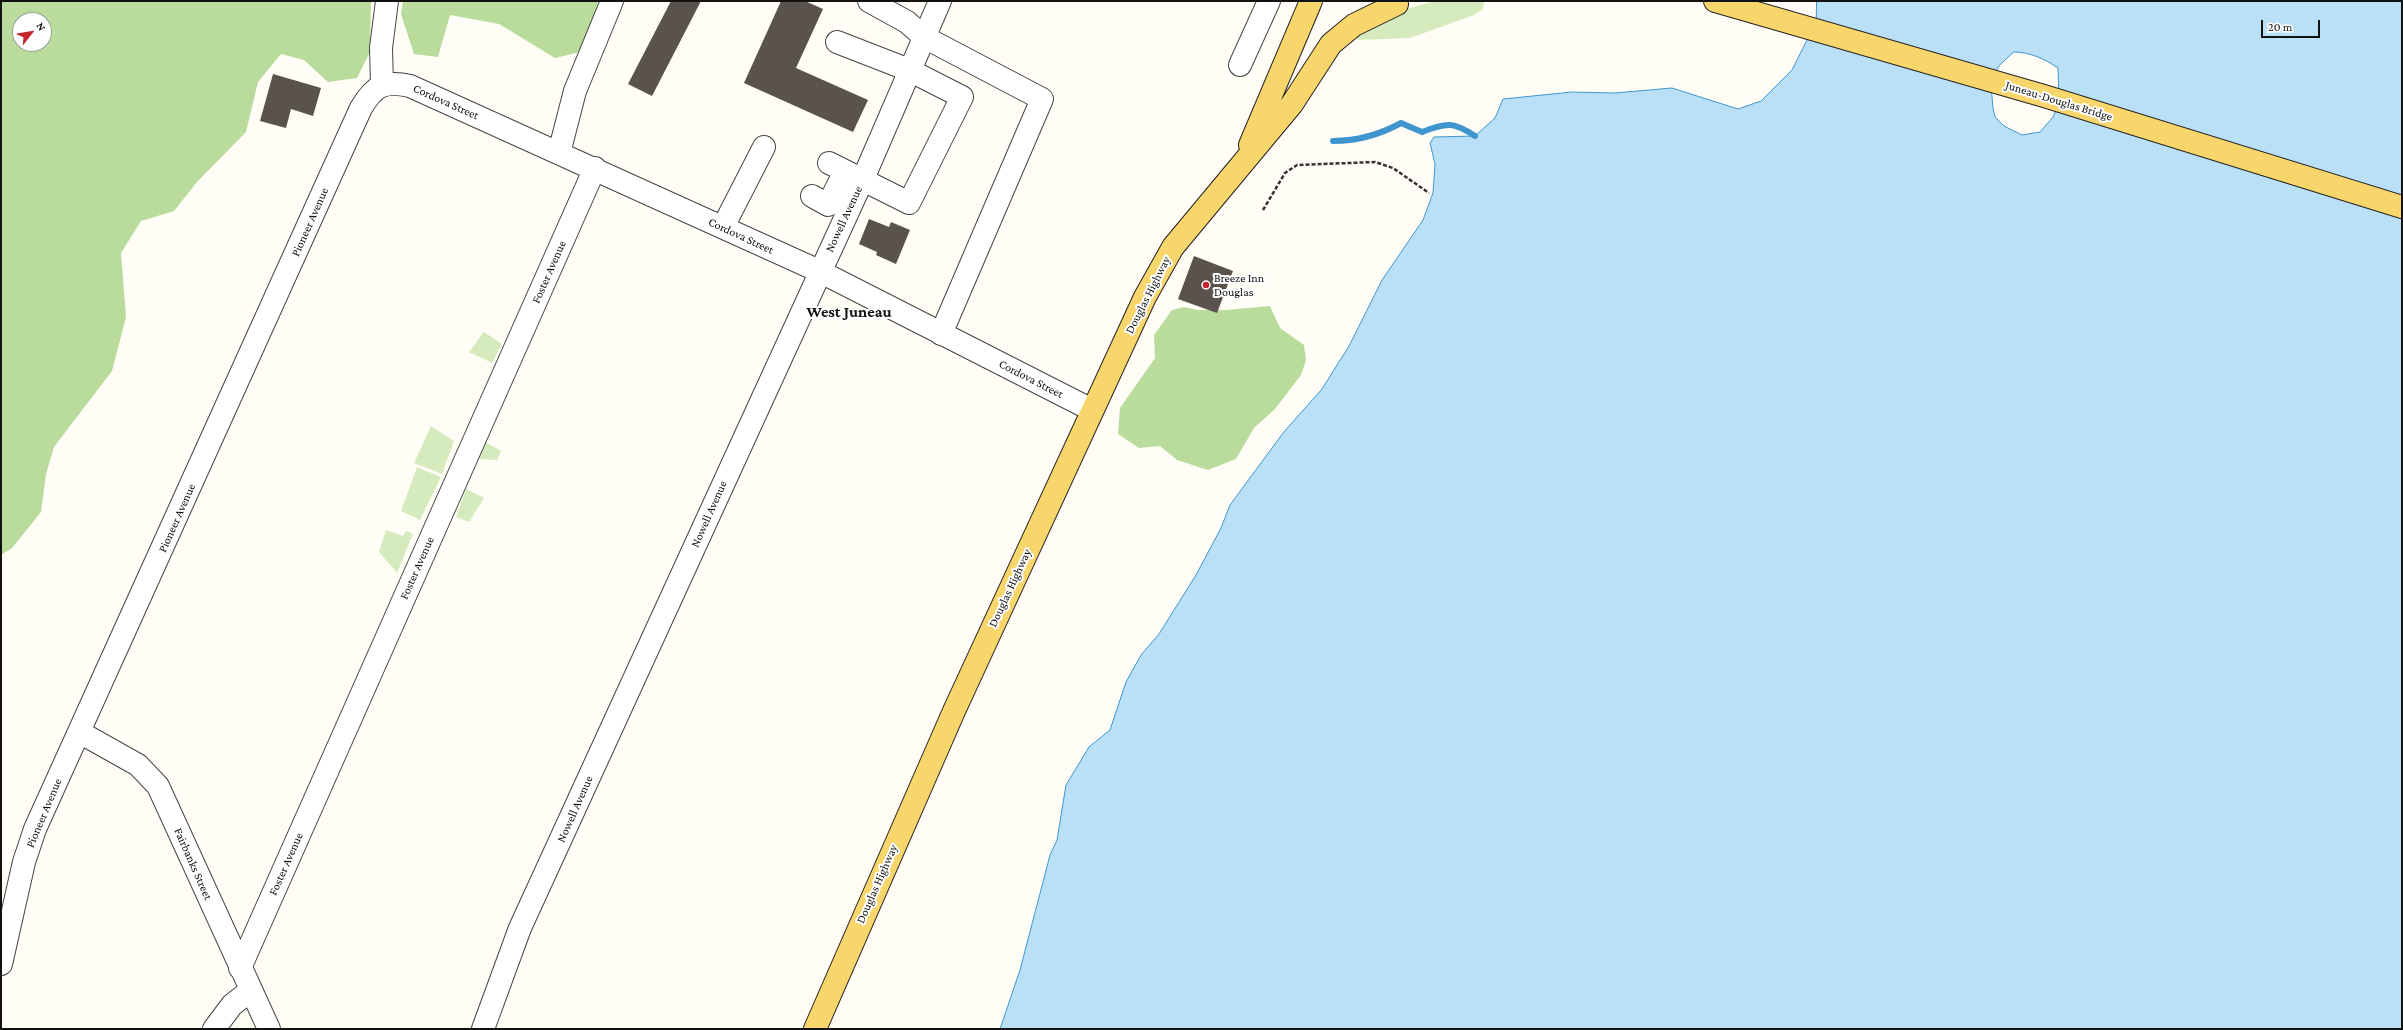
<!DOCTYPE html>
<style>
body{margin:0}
#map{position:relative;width:2403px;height:1030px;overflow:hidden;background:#fffdf5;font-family:"Crimson Pro",serif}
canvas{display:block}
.frame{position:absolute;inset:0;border:2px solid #111;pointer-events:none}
.north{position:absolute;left:12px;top:12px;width:40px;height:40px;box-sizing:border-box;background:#fff;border:1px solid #a0a0a0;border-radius:50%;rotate:59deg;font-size:11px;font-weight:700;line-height:16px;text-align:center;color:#111}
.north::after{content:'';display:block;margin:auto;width:14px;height:18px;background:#c4262e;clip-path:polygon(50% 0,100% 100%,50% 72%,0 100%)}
.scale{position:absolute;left:2261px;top:20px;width:59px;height:18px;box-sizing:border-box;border:2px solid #111;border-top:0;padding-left:5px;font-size:12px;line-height:14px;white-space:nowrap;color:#111;-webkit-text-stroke:3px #fff;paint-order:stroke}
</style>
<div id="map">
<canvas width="2403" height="1030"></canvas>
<div class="frame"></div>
<div class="north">N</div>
<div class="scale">20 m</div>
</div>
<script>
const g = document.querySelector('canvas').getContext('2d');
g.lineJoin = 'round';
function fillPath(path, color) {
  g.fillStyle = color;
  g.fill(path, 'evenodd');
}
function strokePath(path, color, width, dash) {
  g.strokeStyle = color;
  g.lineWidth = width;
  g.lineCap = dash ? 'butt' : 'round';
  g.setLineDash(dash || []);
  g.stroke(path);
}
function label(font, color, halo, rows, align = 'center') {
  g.font = font + ' "Crimson Pro",serif';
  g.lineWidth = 4;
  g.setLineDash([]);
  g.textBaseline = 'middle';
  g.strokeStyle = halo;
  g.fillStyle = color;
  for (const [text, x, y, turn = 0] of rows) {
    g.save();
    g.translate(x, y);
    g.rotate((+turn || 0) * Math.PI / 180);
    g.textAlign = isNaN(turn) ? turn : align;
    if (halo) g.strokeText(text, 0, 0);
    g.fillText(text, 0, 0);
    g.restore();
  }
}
fillPath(new Path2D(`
 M 1436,1 L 1484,1 L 1483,9 L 1474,15 L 1410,38 L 1358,40 L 1352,33 L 1402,10 Z
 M 484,332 L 502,344 L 492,363 L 469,352 Z
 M 431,426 L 454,441 L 442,474 L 414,463 Z
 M 485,442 L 501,451 L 497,460 L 479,459 Z
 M 417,467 L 441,477 L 420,520 L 401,511 Z
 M 466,489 L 484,498 L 469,522 L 456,517 Z
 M 386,530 L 403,536 L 406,531 L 413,534 L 397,573 L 379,552 Z`), '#d5ebbd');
fillPath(new Path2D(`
 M 1,1 L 371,1 L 370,52 L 357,78 L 328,82 L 304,60 L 281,54 L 258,82 L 246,132 L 197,182 L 174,211 L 141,221 L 121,253 L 126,317 L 112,371 L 54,447 L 46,474 L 41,512 L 12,548 L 1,555 ZM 20,20 L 44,20 L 44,44 L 20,44 Z
 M 403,1 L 598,1 L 584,51 L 555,58 L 499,24 L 450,15 L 438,57 L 414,54 L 401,14 Z
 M 1270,306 L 1280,328 L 1304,345 L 1306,360 L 1301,375 L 1275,409 L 1254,428 L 1236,459 L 1208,470 L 1177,460 L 1160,446 L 1139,448 L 1118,434 L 1120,408 L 1155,358 L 1154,335 L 1172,310 L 1184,307 L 1198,310 L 1226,310 Z`), '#b9dc9c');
const water = new Path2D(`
 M 1817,1 L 2402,1 L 2402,1029 L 1000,1029 L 1020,970 L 1050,855 L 1057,840 L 1066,785 L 1089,747 L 1110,730 L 1126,682 L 1141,655 L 1159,634 L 1196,575 L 1221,528 L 1230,505 L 1283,433 L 1322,389 L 1349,346 L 1382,280 L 1423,220 L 1433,193 L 1435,164 L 1430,143 L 1434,137 L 1475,136 L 1495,118 L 1503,99 L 1572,92 L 1614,93 L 1672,88 L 1738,109 L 1761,101 L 1792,70 L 1816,22 ZM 2014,52 C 2030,52 2045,59 2058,68 L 2059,103 L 2053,117 L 2040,132 L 2022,135 L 2004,126 L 1995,117 L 1993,108 L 1991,85 L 1998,67 Z`);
fillPath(water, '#b9e0f7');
strokePath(water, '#3f96cf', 1);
strokePath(new Path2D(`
 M 1333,141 C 1358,141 1379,135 1401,123 L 1422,132 C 1447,122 1454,122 1475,136`), '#3f96cf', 6);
fillPath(new Path2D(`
 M 671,1 L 701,1 L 652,96 L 628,84 Z
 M 781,1 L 805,1 L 823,9 L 796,68 L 868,100 L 853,132 L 744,83 Z
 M 273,74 L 321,88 L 313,116 L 291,109 L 286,128 L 260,121 Z
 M 869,219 L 889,227 L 891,222 L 910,230 L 896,264 L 876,255 L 877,252 L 859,244 Z
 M 1194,256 L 1233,271 L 1217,313 L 1178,299 Z`), '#5a524d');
const minor = new Path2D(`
 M 869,1 L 907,22 L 924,37 L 1042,99 L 941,334
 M 1240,65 L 1269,1
 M 382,85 L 381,48 L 387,1
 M 559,153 L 575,91 L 612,1
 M 829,163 L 909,203 L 962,97 L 909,70 L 837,42
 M 812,196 L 828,205 L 845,171
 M 723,227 L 764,147
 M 81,733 L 138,765 L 158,786 L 269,1029
 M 1,964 L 24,862 L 35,829 L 361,108 C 374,86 384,80 410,86 L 819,271 L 1092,410
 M 240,968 L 595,168
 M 214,1029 L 232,1005 L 251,990
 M 483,1029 L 520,928 L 863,179 L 940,1`);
const major = new Path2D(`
 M 1715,1 L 2044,96 L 2402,207
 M 1250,145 L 1311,1
 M 815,1029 L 954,711 L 1145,297 L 1173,247 L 1292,104 L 1331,44 L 1354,25 L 1397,4`);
strokePath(minor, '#444', 24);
strokePath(major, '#222', 24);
strokePath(new Path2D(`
 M 1263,210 L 1285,173 L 1297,165 L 1375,162 L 1393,168 L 1429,193`), '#333', 2.5, [4, 2]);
strokePath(minor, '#fff', 22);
strokePath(major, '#f9d66b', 22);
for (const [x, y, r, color] of [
 [1206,285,4,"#c4262e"]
]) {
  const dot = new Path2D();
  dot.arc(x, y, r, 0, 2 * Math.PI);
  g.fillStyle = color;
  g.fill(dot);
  strokePath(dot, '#fff', 1.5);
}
label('12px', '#111', '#fff', [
 ["Juneau-Douglas Bridge",2059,101,17],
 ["Cordova Street",446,102,24],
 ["Nowell Avenue",844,219,-65],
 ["Pioneer Avenue",310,222,-66],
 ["Cordova Street",741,236,25],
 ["Foster Avenue",549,272,-66],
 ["Douglas Highway",1148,295,-63],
 ["Cordova Street",1031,379,27],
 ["Nowell Avenue",709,514,-66],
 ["Pioneer Avenue",177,518,-66],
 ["Foster Avenue",417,568,-66],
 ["Douglas Highway",1010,588,-65],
 ["Nowell Avenue",575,809,-66],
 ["Pioneer Avenue",44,813,-67],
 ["Fairbanks Street",193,864,66],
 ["Foster Avenue",286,864,-66],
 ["Douglas Highway",877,884,-66]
]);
label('12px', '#111', '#fff', [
 ["Breeze Inn",1214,278],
 ["Douglas",1214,292]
], 'left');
label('bold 16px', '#111', '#fff', [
 ["West Juneau",849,312]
]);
</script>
